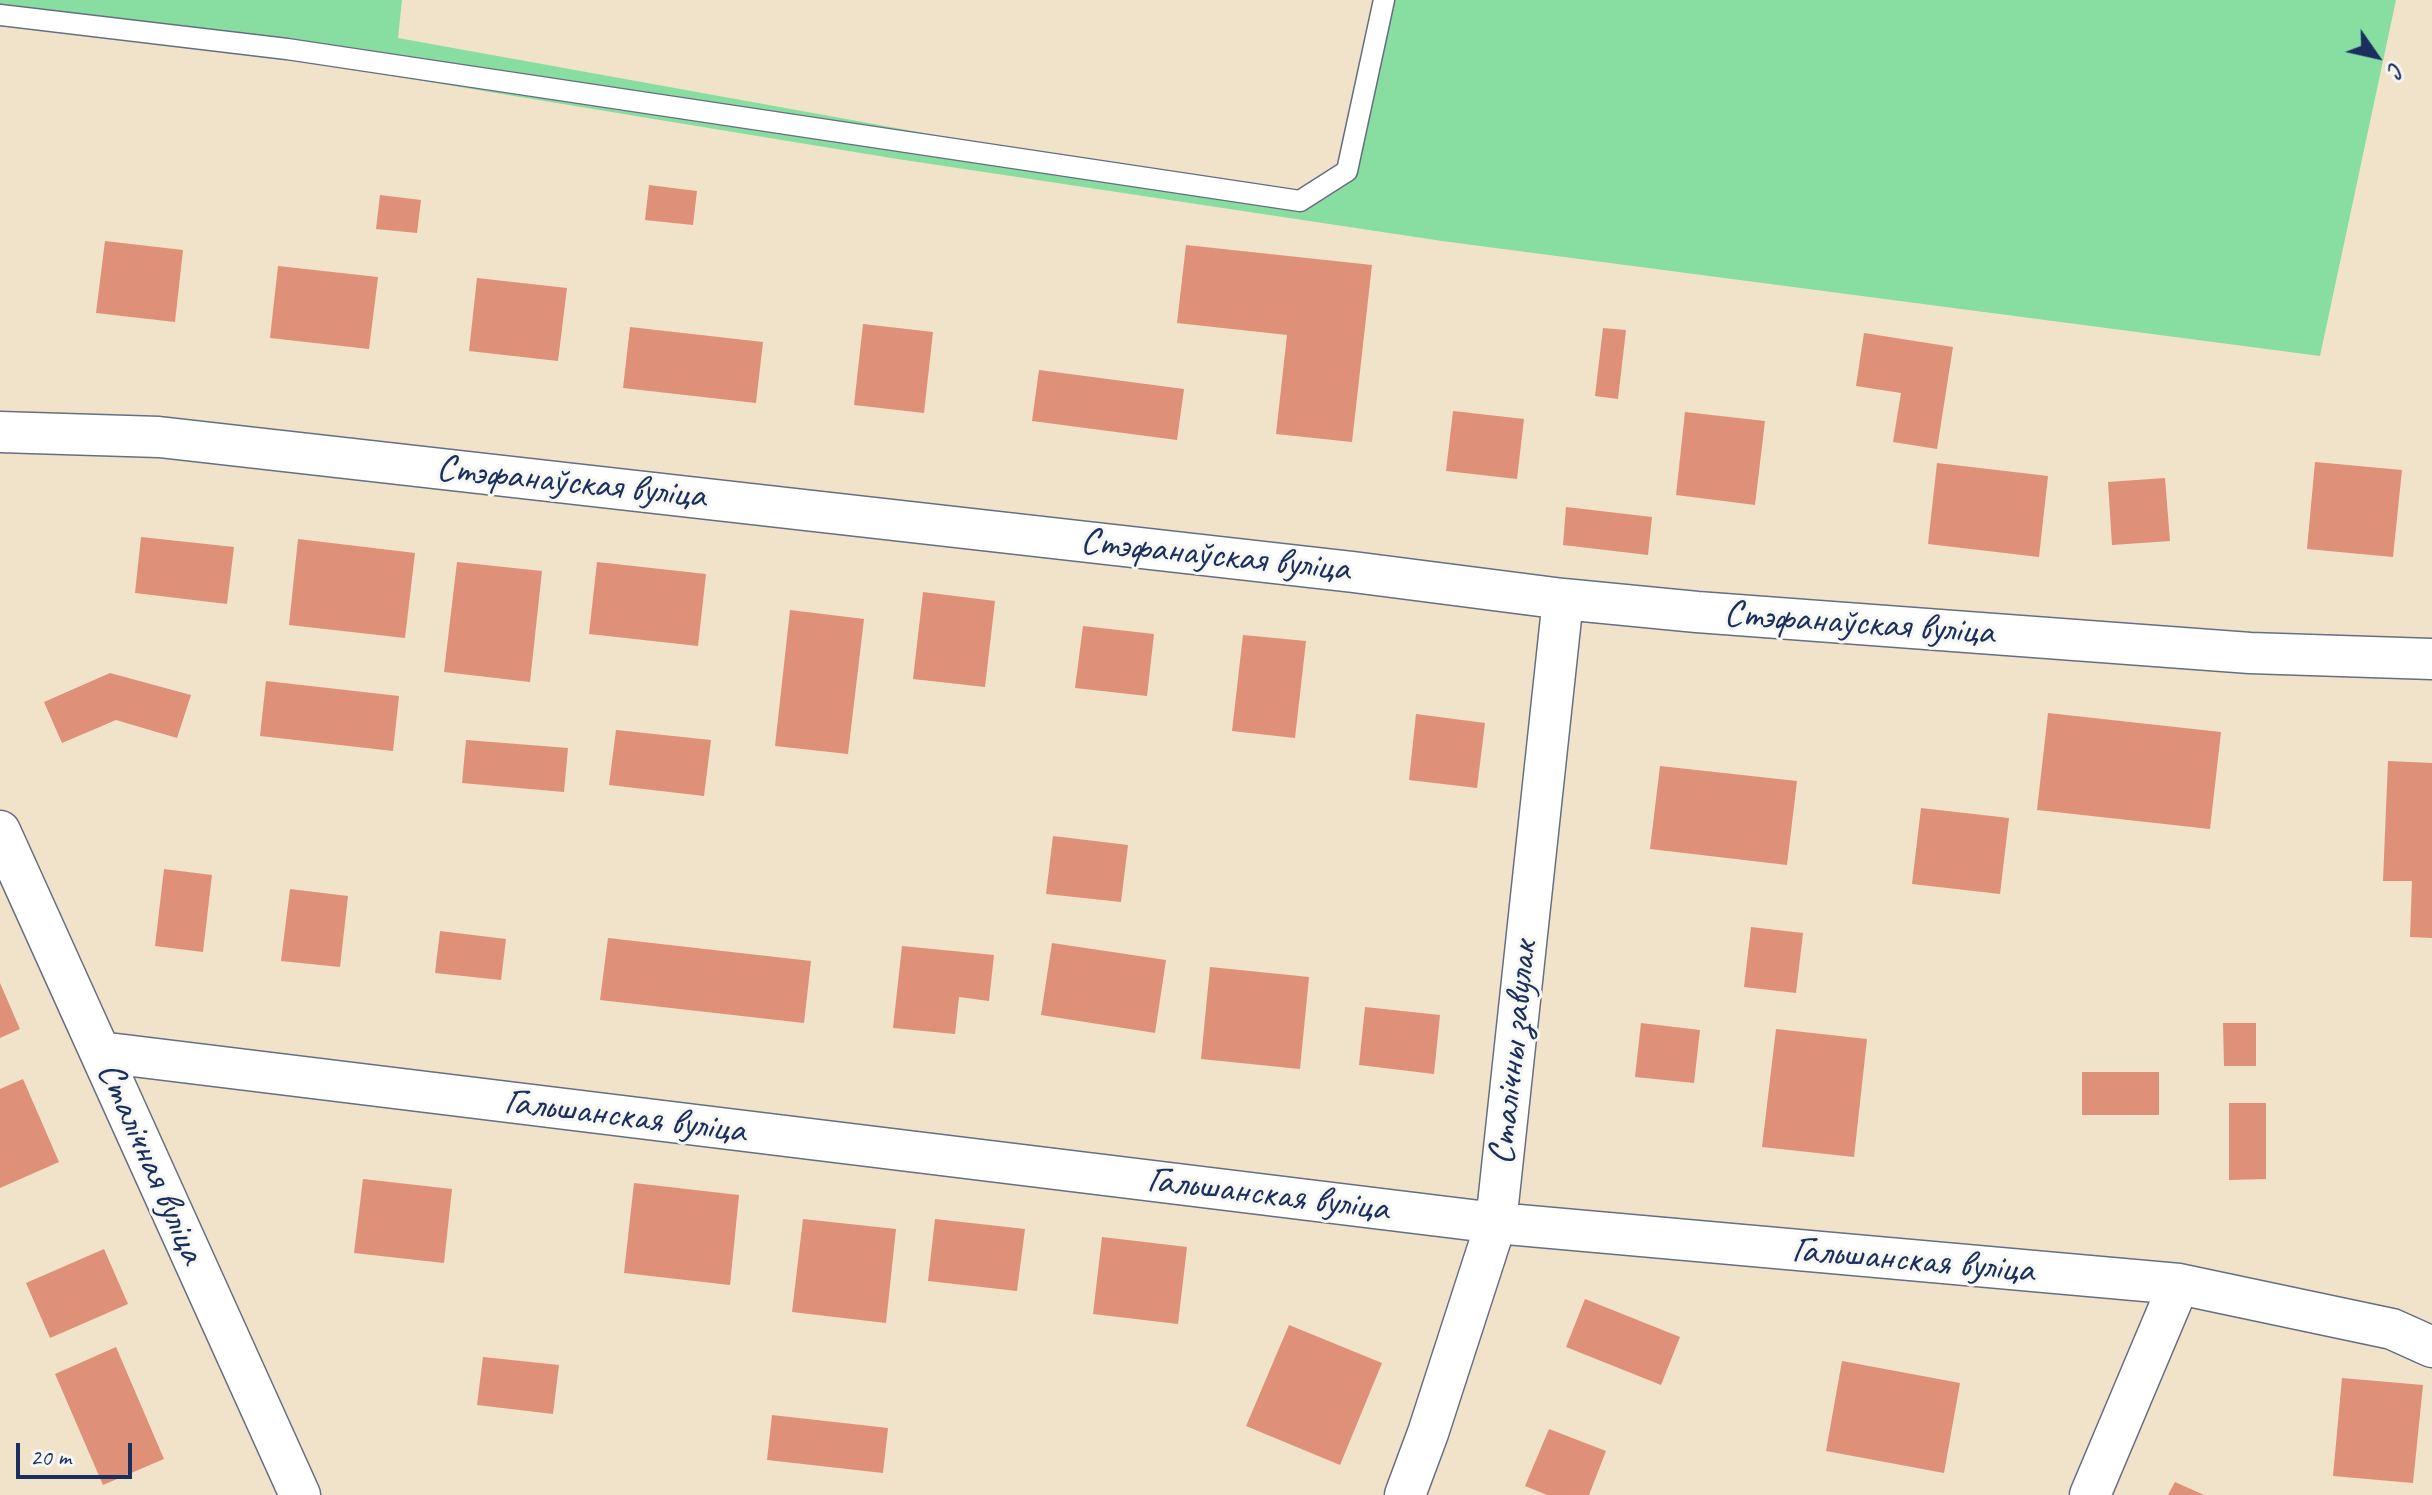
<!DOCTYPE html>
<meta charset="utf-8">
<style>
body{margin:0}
#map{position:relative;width:2432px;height:1495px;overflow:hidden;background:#f0e3c9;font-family:Caveat,sans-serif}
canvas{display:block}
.north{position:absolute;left:2336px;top:16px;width:80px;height:80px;-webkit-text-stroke:6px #f6f6f2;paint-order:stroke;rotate:124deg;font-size:22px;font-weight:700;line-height:32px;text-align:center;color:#1b2f5e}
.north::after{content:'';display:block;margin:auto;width:28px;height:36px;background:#1b2f5e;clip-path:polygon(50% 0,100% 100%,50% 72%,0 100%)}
.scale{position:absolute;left:16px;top:1443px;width:116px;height:36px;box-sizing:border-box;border:4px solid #1b2f5e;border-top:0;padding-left:10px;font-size:24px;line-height:28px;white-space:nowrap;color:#1b2f5e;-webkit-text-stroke:6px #f6f6f2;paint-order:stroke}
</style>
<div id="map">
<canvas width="2432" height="1495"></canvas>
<div class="north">С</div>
<div class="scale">20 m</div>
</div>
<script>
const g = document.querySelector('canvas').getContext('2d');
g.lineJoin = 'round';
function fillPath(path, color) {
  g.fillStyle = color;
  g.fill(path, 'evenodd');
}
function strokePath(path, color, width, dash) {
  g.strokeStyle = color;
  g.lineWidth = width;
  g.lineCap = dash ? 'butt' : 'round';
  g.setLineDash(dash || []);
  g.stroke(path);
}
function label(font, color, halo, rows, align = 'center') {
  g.font = font + ' Caveat,sans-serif';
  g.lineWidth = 6;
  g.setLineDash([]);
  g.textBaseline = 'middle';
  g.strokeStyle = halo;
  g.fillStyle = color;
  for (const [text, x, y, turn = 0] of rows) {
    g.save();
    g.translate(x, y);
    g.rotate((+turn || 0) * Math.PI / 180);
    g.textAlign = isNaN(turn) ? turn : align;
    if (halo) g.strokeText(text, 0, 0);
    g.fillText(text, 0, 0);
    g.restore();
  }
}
fillPath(new Path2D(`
 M 0,0 L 402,0 L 398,38 L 1300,201 L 1347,170 L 1384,0 L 2396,0 L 2320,356 L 1442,241 L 891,158 L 332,66 L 0,25 Z`), '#88dea1');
fillPath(new Path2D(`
 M 649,185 L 697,191 L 693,225 L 645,220 Z
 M 380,195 L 421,200 L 417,233 L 376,229 Z
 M 105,241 L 183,250 L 175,322 L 96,313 Z
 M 1186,245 L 1372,265 L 1352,442 L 1276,434 L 1287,335 L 1177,323 Z
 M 278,266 L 378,277 L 369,349 L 270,338 Z
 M 477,278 L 567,288 L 558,361 L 469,351 Z
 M 863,324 L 933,332 L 924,413 L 854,405 Z
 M 630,327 L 763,342 L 756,403 L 623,388 Z
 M 1603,328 L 1626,330 L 1618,399 L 1595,396 Z
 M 1864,333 L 1953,347 L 1937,449 L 1893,442 L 1901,393 L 1856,386 Z
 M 1039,370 L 1184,389 L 1177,440 L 1032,421 Z
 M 1453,411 L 1524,419 L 1517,479 L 1446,471 Z
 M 1685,412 L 1765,421 L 1755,505 L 1676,495 Z
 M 2315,462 L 2402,470 L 2393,557 L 2307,549 Z
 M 1937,463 L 2048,476 L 2039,557 L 1928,544 Z
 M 2165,478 L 2170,541 L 2112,545 L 2108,482 Z
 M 1566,507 L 1652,517 L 1648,555 L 1563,545 Z
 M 141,537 L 234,547 L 227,604 L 135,593 Z
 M 298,539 L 415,553 L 405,638 L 289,625 Z
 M 457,562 L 542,571 L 530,682 L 444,672 Z
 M 597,562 L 706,574 L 698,646 L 589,634 Z
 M 923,592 L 995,601 L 985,687 L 913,679 Z
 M 790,610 L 864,619 L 848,754 L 775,746 Z
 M 1083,626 L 1154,634 L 1147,696 L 1075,688 Z
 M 1243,635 L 1306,641 L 1295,738 L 1232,731 Z
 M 110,673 L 191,695 L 177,738 L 116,720 L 62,743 L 44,702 Z
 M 266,681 L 399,696 L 393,751 L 260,736 Z
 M 2048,713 L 2221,732 L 2210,829 L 2037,810 Z
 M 1416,714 L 1485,723 L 1477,788 L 1409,780 Z
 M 616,730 L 711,740 L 704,796 L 609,785 Z
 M 466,740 L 568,748 L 564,792 L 462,783 Z
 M 2388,761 L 2432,763 L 2432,938 L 2410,937 L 2412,881 L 2383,881 Z
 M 1660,766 L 1797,781 L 1787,865 L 1650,849 Z
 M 1921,808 L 2009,818 L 2000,894 L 1912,884 Z
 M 1053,836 L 1128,845 L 1121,902 L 1046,894 Z
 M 164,869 L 212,875 L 203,952 L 155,946 Z
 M 290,889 L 348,896 L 340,967 L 281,961 Z
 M 1751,927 L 1803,933 L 1796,993 L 1744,987 Z
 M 440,931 L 506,939 L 501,980 L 435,973 Z
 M 608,938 L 811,961 L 804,1023 L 600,1000 Z
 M 1052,943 L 1166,960 L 1155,1033 L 1041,1015 Z
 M 902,946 L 994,955 L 989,1001 L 959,997 L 955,1034 L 893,1028 Z
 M 1210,967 L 1309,977 L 1300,1069 L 1201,1059 Z
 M 0,983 L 20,1029 L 0,1038 Z
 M 1365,1007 L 1440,1015 L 1434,1074 L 1359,1065 Z
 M 1641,1023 L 1700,1030 L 1694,1083 L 1635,1077 Z
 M 2223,1023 L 2256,1023 L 2256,1066 L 2224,1066 Z
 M 1776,1029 L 1867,1039 L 1854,1157 L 1762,1147 Z
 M 2082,1072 L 2159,1072 L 2159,1115 L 2082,1115 Z
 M 23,1079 L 59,1162 L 0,1188 L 0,1089 Z
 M 2229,1103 L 2266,1103 L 2266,1179 L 2229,1180 Z
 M 363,1179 L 452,1189 L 444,1263 L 354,1253 Z
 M 634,1183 L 739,1195 L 730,1285 L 624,1273 Z
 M 803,1219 L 896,1229 L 886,1323 L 792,1312 Z
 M 935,1219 L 1025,1229 L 1017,1291 L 928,1281 Z
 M 1102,1237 L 1187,1247 L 1178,1324 L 1093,1314 Z
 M 104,1249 L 128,1304 L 50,1338 L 26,1283 Z
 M 1585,1299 L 1680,1337 L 1661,1385 L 1566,1347 Z
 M 1289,1325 L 1382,1363 L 1340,1465 L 1246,1426 Z
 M 116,1347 L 164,1459 L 103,1485 L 55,1374 Z
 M 483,1357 L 559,1365 L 553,1414 L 477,1405 Z
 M 1842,1361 L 1960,1383 L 1944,1473 L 1826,1451 Z
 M 2342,1378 L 2423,1385 L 2413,1483 L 2333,1476 Z
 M 772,1415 L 888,1428 L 883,1473 L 767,1460 Z
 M 1549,1429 L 1606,1451 L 1589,1495 L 1547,1495 L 1525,1486 Z
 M 2175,1482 L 2204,1495 L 2168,1495 Z`), '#df9078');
const lane = new Path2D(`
 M 0,15 L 287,49 L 1300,201 L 1347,171 L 1384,0`);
const street = new Path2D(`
 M 0,432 L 159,437 L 1353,572 L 1563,599 L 1697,612 L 2250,653 L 2432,659
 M 0,831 L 300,1495
 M 100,1052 L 1496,1223 L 2179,1284 L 2392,1329 L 2432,1347
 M 1405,1495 L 1428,1433 L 1496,1223 L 1563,599
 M 2090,1495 L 2179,1284`);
strokePath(lane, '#666e83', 23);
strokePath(street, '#666e83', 43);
strokePath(lane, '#fff', 20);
strokePath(street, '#fff', 40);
label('38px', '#1b2f5e', '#f6f6f2', [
 ["Стэфанаўская вуліца",571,483,6],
 ["Стэфанаўская вуліца",1215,556,6],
 ["Стэфанаўская вуліца",1859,624,4],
 ["Сталічны завулак",1514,1053,-84],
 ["Гальшанская вуліца",625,1117,7],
 ["Сталічная вуліца",150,1163,66],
 ["Гальшанская вуліца",1268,1195,7],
 ["Гальшанская вуліца",1913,1261,5]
]);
</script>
